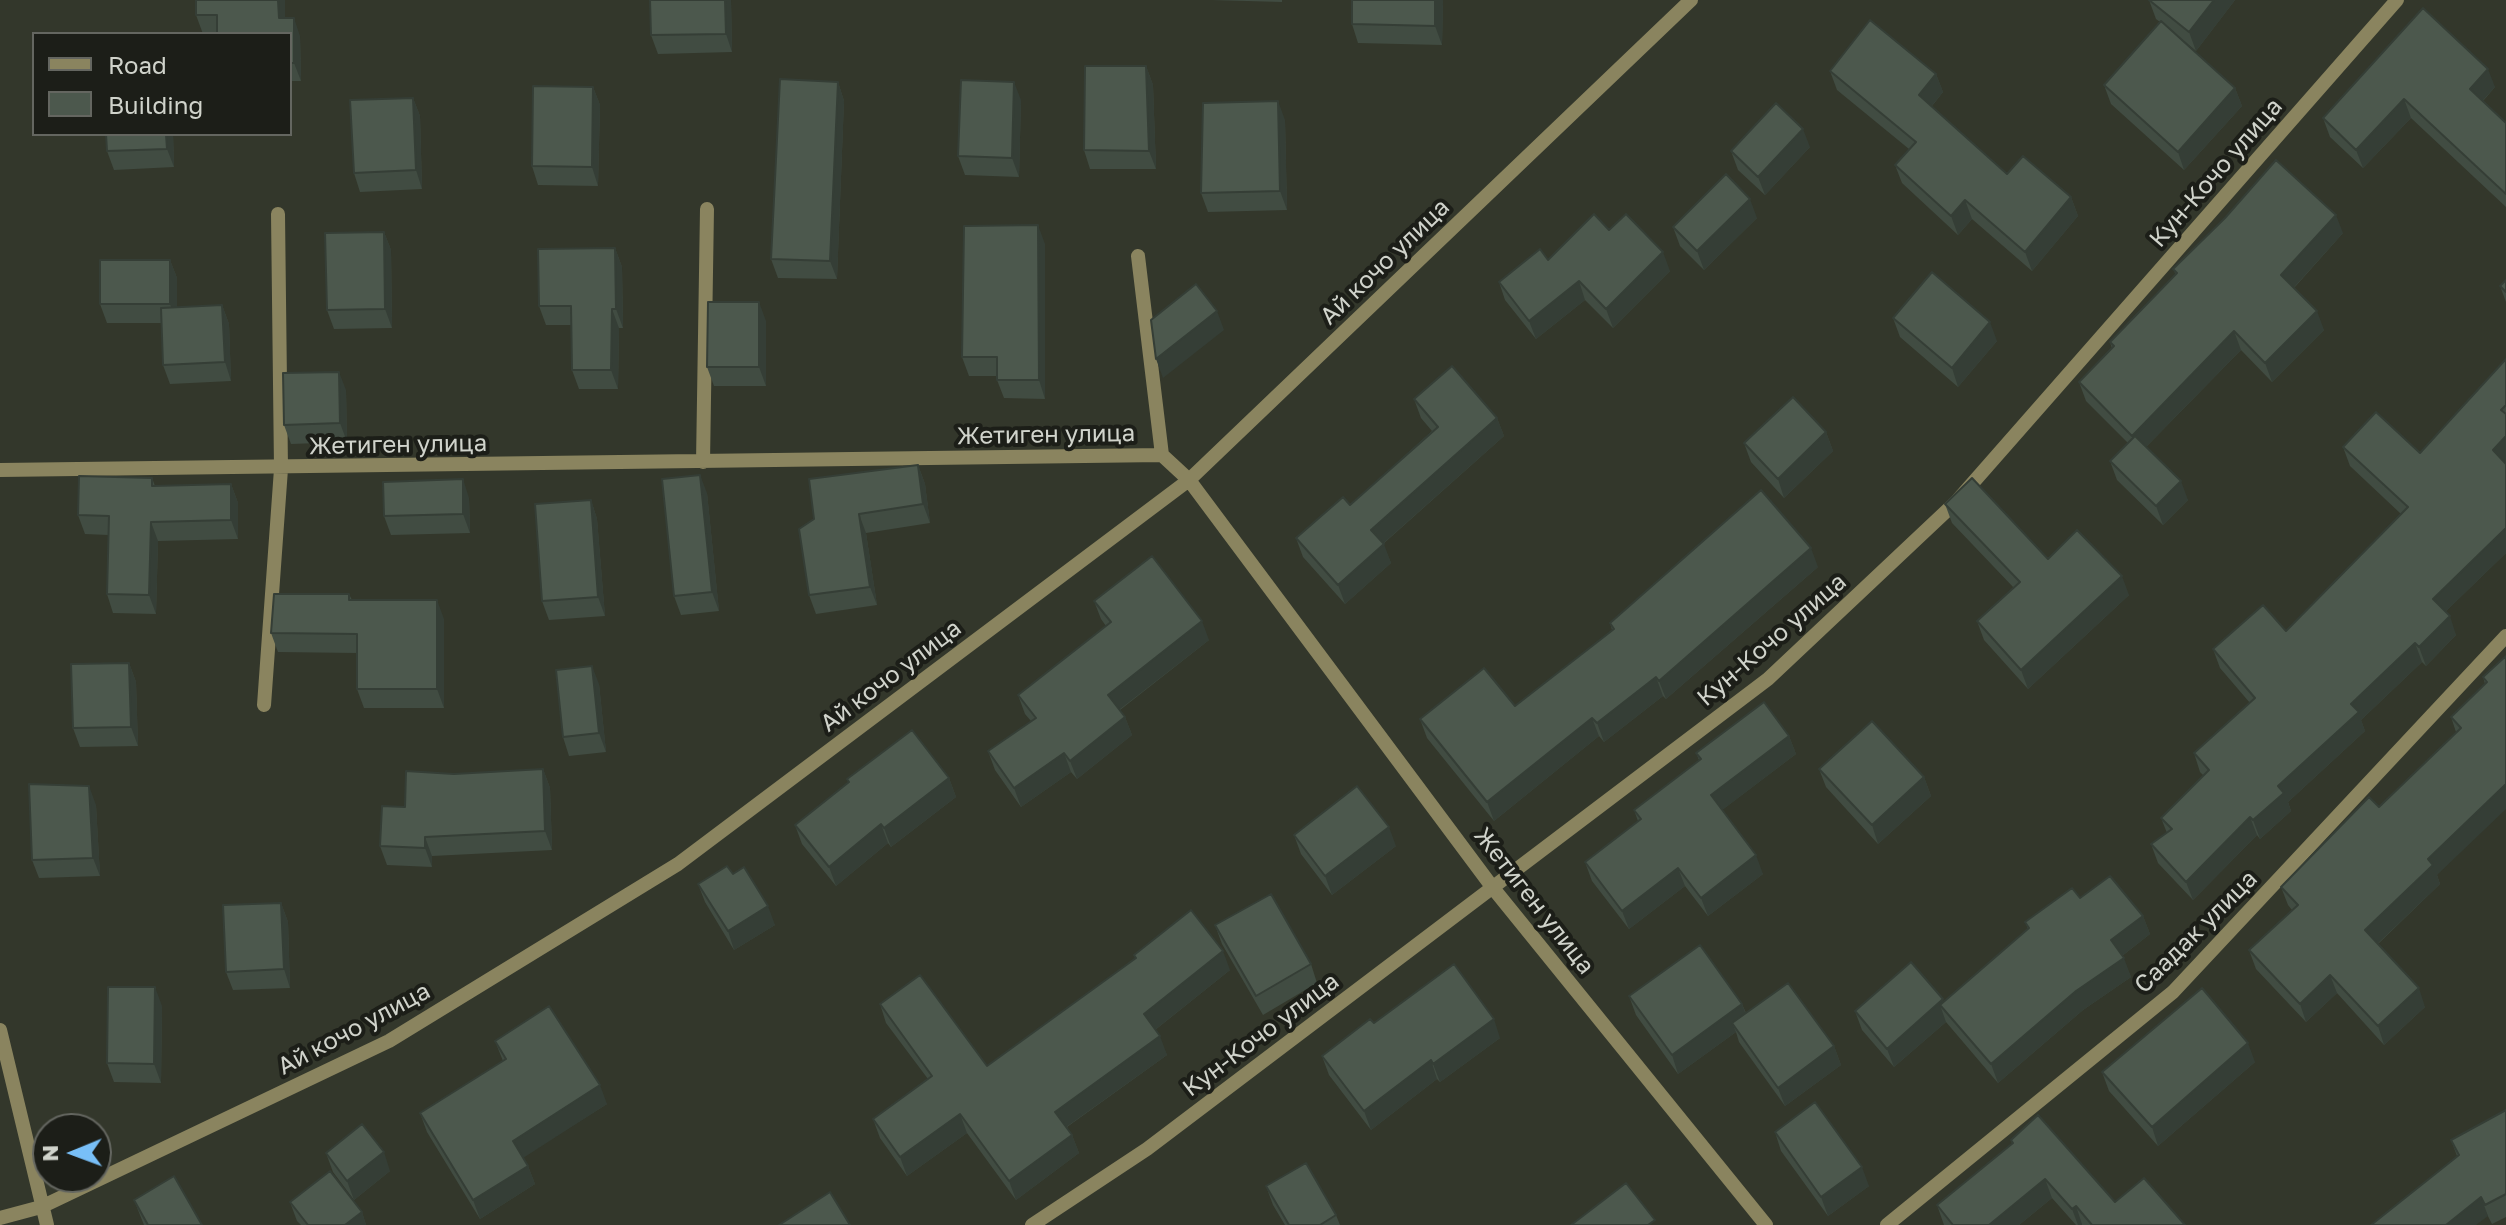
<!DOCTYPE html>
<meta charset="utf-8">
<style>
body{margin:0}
#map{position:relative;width:2506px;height:1225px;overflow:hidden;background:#33372b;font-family:"Golos Text",sans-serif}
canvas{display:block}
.legend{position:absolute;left:32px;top:32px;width:260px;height:104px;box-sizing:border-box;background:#1c1e18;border:2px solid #646660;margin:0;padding:10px 14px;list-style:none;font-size:24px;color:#d0d3cb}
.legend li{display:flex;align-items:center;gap:16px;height:40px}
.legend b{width:40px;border:2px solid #646660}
.north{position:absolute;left:32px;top:1113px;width:80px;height:80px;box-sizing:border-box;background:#1c1e18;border:2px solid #646660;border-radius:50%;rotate:269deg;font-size:22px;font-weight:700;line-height:32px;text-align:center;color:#d0d3cb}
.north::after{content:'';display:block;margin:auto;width:28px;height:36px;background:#78bff7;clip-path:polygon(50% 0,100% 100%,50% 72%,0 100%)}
</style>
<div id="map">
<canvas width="2506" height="1225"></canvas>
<ul class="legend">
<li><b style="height:10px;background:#8a845f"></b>Road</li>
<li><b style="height:22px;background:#4c584d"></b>Building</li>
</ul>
<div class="north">N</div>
</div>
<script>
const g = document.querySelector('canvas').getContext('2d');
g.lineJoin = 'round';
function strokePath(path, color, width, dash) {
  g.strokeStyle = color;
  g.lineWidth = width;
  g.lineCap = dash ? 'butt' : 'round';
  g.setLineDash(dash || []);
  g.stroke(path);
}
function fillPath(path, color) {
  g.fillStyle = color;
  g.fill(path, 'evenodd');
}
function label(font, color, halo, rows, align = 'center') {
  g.font = font + ' "Golos Text",sans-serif';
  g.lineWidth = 8;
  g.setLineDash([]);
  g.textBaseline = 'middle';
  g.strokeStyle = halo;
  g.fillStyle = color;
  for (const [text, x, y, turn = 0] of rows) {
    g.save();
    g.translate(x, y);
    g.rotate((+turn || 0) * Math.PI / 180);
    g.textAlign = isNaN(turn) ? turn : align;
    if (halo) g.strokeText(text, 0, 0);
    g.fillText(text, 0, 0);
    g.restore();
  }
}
strokePath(new Path2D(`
 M 1138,256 L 1162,455
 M 703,462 L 707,209
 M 0,470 L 1162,455 L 1189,480 L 1493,888 L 1766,1225
 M 264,705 L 281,469 L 278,214
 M 0,1030 L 47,1225
 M 0,1218 L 41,1207 L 389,1041 L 678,864 L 1189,480 L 1691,0
 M 1032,1225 L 1147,1149 L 1768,679 L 1956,502 L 2397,0
 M 1887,1225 L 2173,992 L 2506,636`), '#8a845f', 14);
fillPath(new Path2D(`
 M 196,0 L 300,36 L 301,81 L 290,81 L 290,34 L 203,34 L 196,15 Z
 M 650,0 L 731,0 L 732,52 L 658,54 L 651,35 Z
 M 1211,0 L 1282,0 L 1282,2 Z
 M 1352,0 L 1443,0 L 1442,45 L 1358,43 L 1352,24 Z
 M 2149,0 L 2235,0 L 2196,51 L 2183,40 L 2235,88 L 2242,106 L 2184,170 L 2111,104 L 2104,85 L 2160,22 L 2156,19 Z
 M 2423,8 L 2495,87 L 2483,101 L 2506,123 L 2506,207 L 2411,118 L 2363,168 L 2330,137 L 2323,118 Z
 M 1146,66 L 1153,85 L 1156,169 L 1090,169 L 1084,150 Z
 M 1830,71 L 1936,74 L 1943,92 L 1932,106 L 2007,174 L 2071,197 L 2078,216 L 2032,271 L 1972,219 L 1958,235 L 1902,183 L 1895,165 L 1909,149 L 1837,90 Z
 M 838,82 L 844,101 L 837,279 L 778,278 L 771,259 Z
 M 593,87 L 600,105 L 598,186 L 538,185 L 532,166 Z
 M 413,98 L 420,116 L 422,189 L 360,192 L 354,173 Z
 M 1021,100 L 1019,177 L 965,175 L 958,156 Z
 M 1285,120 L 1287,210 L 1208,212 L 1201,193 Z
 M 173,134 L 174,167 L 114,170 L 107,151 Z
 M 1810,147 L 1765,195 L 1738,170 L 1731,151 Z
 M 1757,218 L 1704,270 L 1680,246 L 1673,227 Z
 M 1609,230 L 1670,271 L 1613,328 L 1585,300 L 1536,339 L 1505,300 L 1499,282 Z
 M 384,232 L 391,250 L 392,328 L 334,329 L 327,310 Z
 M 2343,233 L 2294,288 L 2324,330 L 2272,382 L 2241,350 L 2146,447 L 2188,500 L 2163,525 L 2117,480 L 2110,461 L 2128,443 L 2086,401 L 2079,382 L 2112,349 L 2110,342 L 2176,275 L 2173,269 Z
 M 1045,244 L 1045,399 L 1004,398 L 997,380 L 997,376 L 969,376 L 962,357 Z
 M 615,248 L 622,267 L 623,328 L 619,328 L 618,389 L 579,389 L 572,370 L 571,325 L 546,325 L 539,306 Z
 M 170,260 L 177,278 L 177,307 L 222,305 L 229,324 L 231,381 L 170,384 L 163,365 L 162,323 L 107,323 L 100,304 Z
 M 2506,280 L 2506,302 L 2500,286 Z
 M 1893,318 L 1997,341 L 1958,387 L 1900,337 Z
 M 766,321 L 766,386 L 714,386 L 707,367 Z
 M 2506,359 L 2506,553 L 2445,612 L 2456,635 L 2426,666 L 2422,662 L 2361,720 L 2365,731 L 2288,802 L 2291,811 L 2260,839 L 2257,835 L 2193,900 L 2158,863 L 2151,844 L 2167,833 L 2161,818 L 2204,776 L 2200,772 L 2194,753 L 2250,703 L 2220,668 L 2213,649 L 2286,631 L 2401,514 L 2350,466 L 2343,447 L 2420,453 Z
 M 346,390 L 347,442 L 291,444 L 284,425 Z
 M 1414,399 L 1497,418 L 1504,436 L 1383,544 L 1391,563 L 1345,604 L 1303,557 L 1296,538 L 1350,505 L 1432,431 L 1421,418 Z
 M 1826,432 L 1833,451 L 1784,498 L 1751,462 L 1744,443 Z
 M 918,465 L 925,484 L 930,523 L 866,533 L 877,605 L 816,614 L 809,595 L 799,529 Z
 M 152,478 L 155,486 L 231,484 L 238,503 L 238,539 L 158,541 L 156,614 L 113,613 L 107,594 L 108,535 L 85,534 L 78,515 Z
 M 707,493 L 719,611 L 681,615 L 674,596 Z
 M 469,498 L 470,533 L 391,535 L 384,516 Z
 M 591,500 L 597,519 L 605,616 L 549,620 L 542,601 Z
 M 1945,504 L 2048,559 L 2129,595 L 2028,689 L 1984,640 L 1977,621 L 2014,588 L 1952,523 Z
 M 1818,567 L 1666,699 L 1663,696 L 1604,742 L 1599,736 L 1494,821 L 1427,738 L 1420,719 L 1515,706 L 1612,630 L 1610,623 Z
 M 349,594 L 352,600 L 444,619 L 444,708 L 364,708 L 357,689 L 357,653 L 278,652 L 271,633 Z
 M 1094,601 L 1209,640 L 1120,710 L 1125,717 L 1132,735 L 1077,779 L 1071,772 L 1021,807 L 995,770 L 988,751 L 1031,721 L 1025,714 L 1018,695 L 1106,626 L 1101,619 Z
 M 2506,656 L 2437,875 L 2440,884 L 2378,944 L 2425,1007 L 2384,1045 L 2337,993 L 2306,1022 L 2256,969 L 2249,950 L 2292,910 L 2288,905 L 2281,887 L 2379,807 L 2456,732 L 2451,717 L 2485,684 L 2483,677 Z
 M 129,663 L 136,682 L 138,746 L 80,747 L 73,728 Z
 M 599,684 L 606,752 L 569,756 L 563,737 Z
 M 1789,736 L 1796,754 L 1722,810 L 1763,874 L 1708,916 L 1685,886 L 1629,929 L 1592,881 L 1585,862 L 1638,821 L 1634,810 L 1699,760 L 1696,753 Z
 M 543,769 L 550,788 L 552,850 L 432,856 L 432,867 L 387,865 L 380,846 L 454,774 Z
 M 1819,769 L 1924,777 L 1931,796 L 1878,844 L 1826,787 Z
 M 949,778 L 956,797 L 891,847 L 888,843 L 836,886 L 802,844 L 795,825 L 848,782 L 847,779 Z
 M 96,805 L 100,876 L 39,878 L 32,860 Z
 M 1294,835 L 1396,846 L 1332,895 L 1301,854 Z
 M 733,874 L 775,925 L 734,950 L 705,902 L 698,884 Z
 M 2080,898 L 2143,916 L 2150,934 L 2122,956 L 2131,977 L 2083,1010 L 1998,1083 L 1946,1022 L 1894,1067 L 1862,1030 L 1855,1011 L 1944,1002 L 2028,929 L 2025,922 Z
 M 281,903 L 288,922 L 290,988 L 233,990 L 226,972 Z
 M 1215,925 L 1311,964 L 1317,983 L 1263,1015 L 1222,944 Z
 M 1134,955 L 1230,970 L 1155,1030 L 1167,1055 L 1067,1127 L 1072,1135 L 1079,1153 L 1016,1200 L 967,1133 L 907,1176 L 880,1138 L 873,1119 L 928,1079 L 886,1023 L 880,1004 L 987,1066 L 1136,958 Z
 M 1629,996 L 1742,1004 L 1746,1013 L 1834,1046 L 1841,1065 L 1785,1106 L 1739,1042 L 1736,1032 L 1678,1074 L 1636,1015 Z
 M 162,1006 L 161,1083 L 114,1082 L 107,1063 Z
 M 1374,1023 L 1500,1038 L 1440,1082 L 1437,1079 L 1371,1130 L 1329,1075 L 1322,1056 Z
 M 495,1041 L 607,1104 L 523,1157 L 528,1166 L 535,1184 L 480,1219 L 427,1132 L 420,1113 L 503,1061 Z
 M 2255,1062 L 2158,1146 L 2109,1091 L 2102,1072 Z
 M 2506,1110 L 2506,1217 L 2492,1224 L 2457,1156 L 2451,1140 Z
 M 1775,1132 L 1869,1186 L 1828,1216 L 1781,1151 Z
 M 2011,1140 L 2115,1202 L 2185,1225 L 2076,1225 L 2052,1198 L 2019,1225 L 1944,1225 L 1937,1205 L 2012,1144 Z
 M 326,1153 L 390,1171 L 354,1200 L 333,1172 Z
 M 1266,1186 L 1336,1215 L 1340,1225 L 1285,1225 L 1273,1205 Z
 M 134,1200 L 202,1225 L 144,1225 Z
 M 290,1202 L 362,1212 L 366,1225 L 301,1225 L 297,1221 Z`), '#414c42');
fillPath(new Path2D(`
 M 278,0 L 285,0 L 285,34 L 279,18 Z
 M 725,0 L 731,0 L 732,52 L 726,34 Z
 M 1435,0 L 1443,0 L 1442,45 L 1435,26 Z
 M 2214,0 L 2235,0 L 2196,51 L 2189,32 Z
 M 294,18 L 300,36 L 301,81 L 294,63 Z
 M 1146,66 L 1153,85 L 1156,169 L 1149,151 Z
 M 2488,69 L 2495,87 L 2476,108 L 2470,89 Z
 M 1936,74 L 1943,92 L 1926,113 L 1919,95 Z
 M 838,82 L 844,101 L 837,279 L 830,261 Z
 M 1014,82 L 1021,100 L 1019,177 L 1012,158 Z
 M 593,87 L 600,105 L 598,186 L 592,167 Z
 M 2235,88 L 2242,106 L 2184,170 L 2178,152 Z
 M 413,98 L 420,116 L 422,189 L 416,170 Z
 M 2404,99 L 2411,118 L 2363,168 L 2356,150 Z
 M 1278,101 L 1285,120 L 1287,210 L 1280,191 Z
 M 1803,129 L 1810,147 L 1765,195 L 1758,177 Z
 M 166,134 L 173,134 L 174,167 L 167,149 Z
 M 2071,197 L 2078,216 L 2032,271 L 2025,252 Z
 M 1750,199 L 1757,218 L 1704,270 L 1697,251 Z
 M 1965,200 L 1972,219 L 1958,235 L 1951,216 Z
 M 2336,215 L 2343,233 L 2288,294 L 2281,275 Z
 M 1038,225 L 1045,244 L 1045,399 L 1039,380 Z
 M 384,232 L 391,250 L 392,328 L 385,309 Z
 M 615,248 L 622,267 L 623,328 L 616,309 Z
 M 1663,252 L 1670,271 L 1613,328 L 1606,309 Z
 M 170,260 L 177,278 L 177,322 L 170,304 Z
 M 1579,281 L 1585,300 L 1536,339 L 1529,321 Z
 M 759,302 L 766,321 L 766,386 L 759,367 Z
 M 222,305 L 229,324 L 231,381 L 225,362 Z
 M 612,309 L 619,328 L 618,389 L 611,370 Z
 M 1217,311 L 1224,330 L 1163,378 L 1156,359 Z
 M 2317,311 L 2324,330 L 2272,382 L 2265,363 Z
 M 1990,322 L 1997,341 L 1958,387 L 1952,368 Z
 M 2234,331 L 2241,350 L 2139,454 L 2132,436 Z
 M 339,372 L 346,390 L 347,442 L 340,423 Z
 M 1497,418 L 1504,436 L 1378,548 L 1371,530 Z
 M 1826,432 L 1833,451 L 1784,498 L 1778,479 Z
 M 2506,436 L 2506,463 L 2500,469 L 2493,450 Z
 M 918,465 L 925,484 L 930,523 L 923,504 Z
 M 700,475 L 707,493 L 719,611 L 712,592 Z
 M 463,479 L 469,498 L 470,533 L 463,514 Z
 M 2181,481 L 2188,500 L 2163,525 L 2156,506 Z
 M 231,484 L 238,503 L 238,539 L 231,520 Z
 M 591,500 L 597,519 L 605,616 L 598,597 Z
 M 859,514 L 866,533 L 877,605 L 870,587 Z
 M 151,522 L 158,541 L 156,614 L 149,595 Z
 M 2506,528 L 2506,553 L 2440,617 L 2433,599 Z
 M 1384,544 L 1391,563 L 1345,604 L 1338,585 Z
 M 1811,548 L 1818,567 L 1666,699 L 1659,681 Z
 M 2122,576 L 2129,595 L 2028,689 L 2021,670 Z
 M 437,600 L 444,619 L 444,708 L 437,689 Z
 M 2450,616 L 2456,635 L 2426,666 L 2419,647 Z
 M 1202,621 L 1209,640 L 1115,713 L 1108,695 Z
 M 2415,643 L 2422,662 L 2361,720 L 2365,731 L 2288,802 L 2291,811 L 2260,839 L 2253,820 L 2278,786 L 2351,704 Z
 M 129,663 L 136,682 L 138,746 L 131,727 Z
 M 592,666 L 599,684 L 606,752 L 599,733 Z
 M 1656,677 L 1663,696 L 1604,742 L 1597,723 Z
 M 1125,717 L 1132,735 L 1077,779 L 1070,761 Z
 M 1592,718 L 1599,736 L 1494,821 L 1487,802 Z
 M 1789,736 L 1796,754 L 1717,814 L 1711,795 Z
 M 1064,753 L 1071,772 L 1021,807 L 1014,788 Z
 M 543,769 L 550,788 L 552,850 L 545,831 Z
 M 1924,777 L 1931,796 L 1878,844 L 1872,825 Z
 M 949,778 L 956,797 L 891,847 L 884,828 Z
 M 2506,784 L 2506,809 L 2437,875 L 2440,884 L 2372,949 L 2365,930 L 2428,859 Z
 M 89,786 L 96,805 L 100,876 L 93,858 Z
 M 2250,817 L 2257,835 L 2193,900 L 2186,882 Z
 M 881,824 L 888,843 L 836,886 L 829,867 Z
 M 1389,827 L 1396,846 L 1332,895 L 1325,876 Z
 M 425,837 L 432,856 L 432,867 L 425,848 Z
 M 1756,855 L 1763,874 L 1708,916 L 1701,898 Z
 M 1678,868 L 1685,886 L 1629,929 L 1622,911 Z
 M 281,903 L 288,922 L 290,988 L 284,969 Z
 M 768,906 L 775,925 L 734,950 L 728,931 Z
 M 2143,916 L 2150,934 L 2118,959 L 2111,940 Z
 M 1223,951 L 1230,970 L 1151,1033 L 1144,1014 Z
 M 2124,958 L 2131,977 L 2083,1010 L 1998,1083 L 1991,1064 L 2076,991 Z
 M 2330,975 L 2337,993 L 2306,1022 L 2300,1004 Z
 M 155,987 L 162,1006 L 161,1083 L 154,1064 Z
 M 2419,988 L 2425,1007 L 2384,1045 L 2378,1026 Z
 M 1943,999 L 1950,1016 L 1940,1005 L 1946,1022 L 1894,1067 L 1887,1049 Z
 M 1742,1004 L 1749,1023 L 1732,1023 L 1736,1032 L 1678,1074 L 1672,1055 Z
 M 1494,1019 L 1500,1038 L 1440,1082 L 1433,1064 Z
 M 1160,1036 L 1167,1055 L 1062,1130 L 1055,1112 Z
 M 2248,1043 L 2255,1062 L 2158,1146 L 2152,1127 Z
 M 1834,1046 L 1841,1065 L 1785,1106 L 1778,1088 Z
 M 1431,1060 L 1437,1079 L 1371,1130 L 1364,1111 Z
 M 600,1085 L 607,1104 L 520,1160 L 513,1141 Z
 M 960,1114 L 967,1133 L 907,1176 L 900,1157 Z
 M 1072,1135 L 1079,1153 L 1016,1200 L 1009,1181 Z
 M 384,1152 L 390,1171 L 354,1200 L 347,1181 Z
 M 528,1166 L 535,1184 L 480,1219 L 473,1200 Z
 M 1862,1167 L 1869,1186 L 1828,1216 L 1821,1197 Z
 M 2045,1179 L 2052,1198 L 2019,1225 L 1989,1225 Z
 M 2481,1197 L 2488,1216 L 2476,1225 L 2446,1225 Z
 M 2076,1206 L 2082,1224 L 2082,1225 L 2078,1225 L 2072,1209 Z
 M 362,1212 L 366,1225 L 345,1225 Z`), '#353e36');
const building = new Path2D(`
 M 196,0 L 278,0 L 279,18 L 294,18 L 294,63 L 290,63 L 290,34 L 217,34 L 217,15 L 196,15 Z
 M 650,0 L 725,0 L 726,34 L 651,35 Z
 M 1352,0 L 1435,0 L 1435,26 L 1352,24 Z
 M 2149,0 L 2214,0 L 2189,32 Z
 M 2423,8 L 2488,69 L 2470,89 L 2506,123 L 2506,194 L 2404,99 L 2356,150 L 2323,118 Z
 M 1870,20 L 1936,74 L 1919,95 L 2007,174 L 2023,156 L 2071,197 L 2025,252 L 1965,200 L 1951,216 L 1895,165 L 1916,142 L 1830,71 Z
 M 2161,21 L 2235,88 L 2178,152 L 2104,85 Z
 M 1085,66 L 1146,66 L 1149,151 L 1084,150 Z
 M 780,79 L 838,82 L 830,261 L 771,259 Z
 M 961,80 L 1014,82 L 1012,158 L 958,156 Z
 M 533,86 L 593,87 L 592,167 L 532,166 Z
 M 413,98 L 416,170 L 354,173 L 350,100 Z
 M 1278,101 L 1280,191 L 1201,193 L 1203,103 Z
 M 1776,103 L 1803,129 L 1758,177 L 1731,151 Z
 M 106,134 L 166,134 L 167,149 L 107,151 Z
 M 2276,160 L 2336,215 L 2281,275 L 2317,311 L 2265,363 L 2234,331 L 2132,436 L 2079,382 L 2114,346 L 2110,342 L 2177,273 L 2173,269 L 2225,218 Z
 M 1726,174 L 1750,199 L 1697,251 L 1673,227 Z
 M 1594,214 L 1609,230 L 1626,214 L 1663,252 L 1606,309 L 1579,281 L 1529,321 L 1499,282 L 1540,249 L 1548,260 Z
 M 1038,225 L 1039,380 L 997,380 L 997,357 L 962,357 L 964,226 Z
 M 384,232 L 385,309 L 327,310 L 325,233 Z
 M 615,248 L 616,309 L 612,309 L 611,370 L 572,370 L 571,306 L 539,306 L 538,249 Z
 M 100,260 L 170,260 L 170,304 L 100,304 Z
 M 1932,272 L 1990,322 L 1952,368 L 1893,318 Z
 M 2506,280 L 2506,292 L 2500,286 Z
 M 1196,284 L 1217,311 L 1156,359 L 1151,320 Z
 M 708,302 L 759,302 L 759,367 L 707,367 Z
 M 222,305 L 225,362 L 163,365 L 161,308 Z
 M 2506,359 L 2506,405 L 2501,410 L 2506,414 L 2506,436 L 2493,450 L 2506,464 L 2506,528 L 2433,599 L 2450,616 L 2419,647 L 2415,643 L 2351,704 L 2359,712 L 2278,786 L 2284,793 L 2253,820 L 2250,817 L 2186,882 L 2151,844 L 2172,829 L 2161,818 L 2209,770 L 2194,753 L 2255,698 L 2213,649 L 2263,605 L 2286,631 L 2408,507 L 2343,447 L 2376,412 L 2420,453 Z
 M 1452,366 L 1497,418 L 1371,530 L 1384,544 L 1338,585 L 1296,538 L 1343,497 L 1350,505 L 1438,427 L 1414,399 Z
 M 339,372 L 340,423 L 284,425 L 283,373 Z
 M 1793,397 L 1826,432 L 1778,479 L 1744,443 Z
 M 2135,436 L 2181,481 L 2156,506 L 2110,461 Z
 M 918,465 L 923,504 L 859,514 L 870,587 L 809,595 L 799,529 L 814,519 L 809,479 Z
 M 700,475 L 712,592 L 674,596 L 662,479 Z
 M 79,476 L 152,478 L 152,486 L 231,484 L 231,520 L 151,522 L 149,595 L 107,594 L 109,516 L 78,515 Z
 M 1972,478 L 2048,559 L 2077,530 L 2122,576 L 2021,670 L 1977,621 L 2020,582 L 1945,504 Z
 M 463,479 L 463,514 L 384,516 L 383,482 Z
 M 1761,490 L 1811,548 L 1659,681 L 1656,677 L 1597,723 L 1592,718 L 1487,802 L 1420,719 L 1484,668 L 1515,706 L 1614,629 L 1610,623 Z
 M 591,500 L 598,597 L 542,601 L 535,504 Z
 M 1152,556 L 1202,621 L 1108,695 L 1125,717 L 1070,761 L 1064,753 L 1014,788 L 988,751 L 1036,718 L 1018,695 L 1111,622 L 1094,601 Z
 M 274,594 L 349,594 L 349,600 L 437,600 L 437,689 L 357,689 L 357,634 L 271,633 Z
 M 2506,656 L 2506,784 L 2428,859 L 2433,865 L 2365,930 L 2419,988 L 2378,1026 L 2330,975 L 2300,1004 L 2249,950 L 2298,905 L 2281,887 L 2369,797 L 2379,807 L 2461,728 L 2451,717 L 2487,682 L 2483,677 Z
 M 129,663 L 131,727 L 73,728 L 71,664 Z
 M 592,666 L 599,733 L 563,737 L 556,670 Z
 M 1764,702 L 1789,736 L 1711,795 L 1756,855 L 1701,898 L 1678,868 L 1622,911 L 1585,862 L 1641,819 L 1634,810 L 1701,759 L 1696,753 Z
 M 1872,721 L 1924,777 L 1872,825 L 1819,769 Z
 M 912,730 L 949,778 L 884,828 L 881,824 L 829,867 L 795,825 L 849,782 L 847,779 Z
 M 543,769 L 545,831 L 425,837 L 425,848 L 380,846 L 382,806 L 405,807 L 406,771 L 454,774 Z
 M 29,784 L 89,786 L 93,858 L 32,860 Z
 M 1357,786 L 1389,827 L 1325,876 L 1294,835 Z
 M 727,866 L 733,874 L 744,867 L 768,906 L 728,931 L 698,884 Z
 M 2110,876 L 2143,916 L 2111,940 L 2124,958 L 2076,991 L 1991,1064 L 1940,1005 L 2029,928 L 2025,922 L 2072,888 L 2080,898 Z
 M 1271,894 L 1311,964 L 1256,996 L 1215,925 Z
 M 281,903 L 284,969 L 226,972 L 223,905 Z
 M 1191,910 L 1223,951 L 1144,1014 L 1160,1036 L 1055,1112 L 1072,1135 L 1009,1181 L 960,1114 L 900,1157 L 873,1119 L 932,1076 L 880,1004 L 920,975 L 987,1066 L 1136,958 L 1134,955 Z
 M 1700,945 L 1742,1004 L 1672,1055 L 1629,996 Z
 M 1911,962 L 1943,999 L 1887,1049 L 1855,1011 Z
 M 1454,964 L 1494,1019 L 1433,1064 L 1431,1060 L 1364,1111 L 1322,1056 L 1370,1019 L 1374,1023 Z
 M 1788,983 L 1834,1046 L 1778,1088 L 1732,1023 Z
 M 108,987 L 155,987 L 154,1064 L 107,1063 Z
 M 2202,988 L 2248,1043 L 2152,1127 L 2102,1072 Z
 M 549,1006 L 600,1085 L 513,1141 L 528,1166 L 473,1200 L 420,1113 L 506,1059 L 495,1041 Z
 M 1815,1102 L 1862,1167 L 1821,1197 L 1775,1132 Z
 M 2506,1110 L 2506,1194 L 2485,1205 L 2481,1197 L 2446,1225 L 2371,1225 L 2459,1155 L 2451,1140 Z
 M 2038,1115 L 2115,1202 L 2144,1178 L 2185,1225 L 2092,1225 L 2076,1206 L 2072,1209 L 2045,1179 L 1989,1225 L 1953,1225 L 1937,1205 L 2013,1143 L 2011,1140 Z
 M 362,1124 L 384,1152 L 347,1181 L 326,1153 Z
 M 1306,1163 L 1336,1215 L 1320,1225 L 1289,1225 L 1266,1186 Z
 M 330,1171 L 362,1212 L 345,1225 L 308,1225 L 290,1202 Z
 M 174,1176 L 202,1225 L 148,1225 L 134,1200 Z
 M 1626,1183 L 1655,1220 L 1648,1225 L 1571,1225 Z
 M 830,1192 L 850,1225 L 779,1225 Z`);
fillPath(building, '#4c584d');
strokePath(building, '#353e36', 2);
label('24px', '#d0d3cb', '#1c1e18', [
 ["Кун-Кочо улица",2216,173,-49],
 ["Ай кочо улица",1385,262,-44],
 ["Жетиген улица",1046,435,-1],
 ["Жетиген улица",398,445,-1],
 ["Кун-Кочо улица",1772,640,-41],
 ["Ай кочо улица",891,676,-37],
 ["Жетиген улица",1534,901,52],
 ["Саадак улица",2196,932,-45],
 ["Ай кочо улица",354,1029,-28],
 ["Кун-Кочо улица",1261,1035,-37]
]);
</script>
